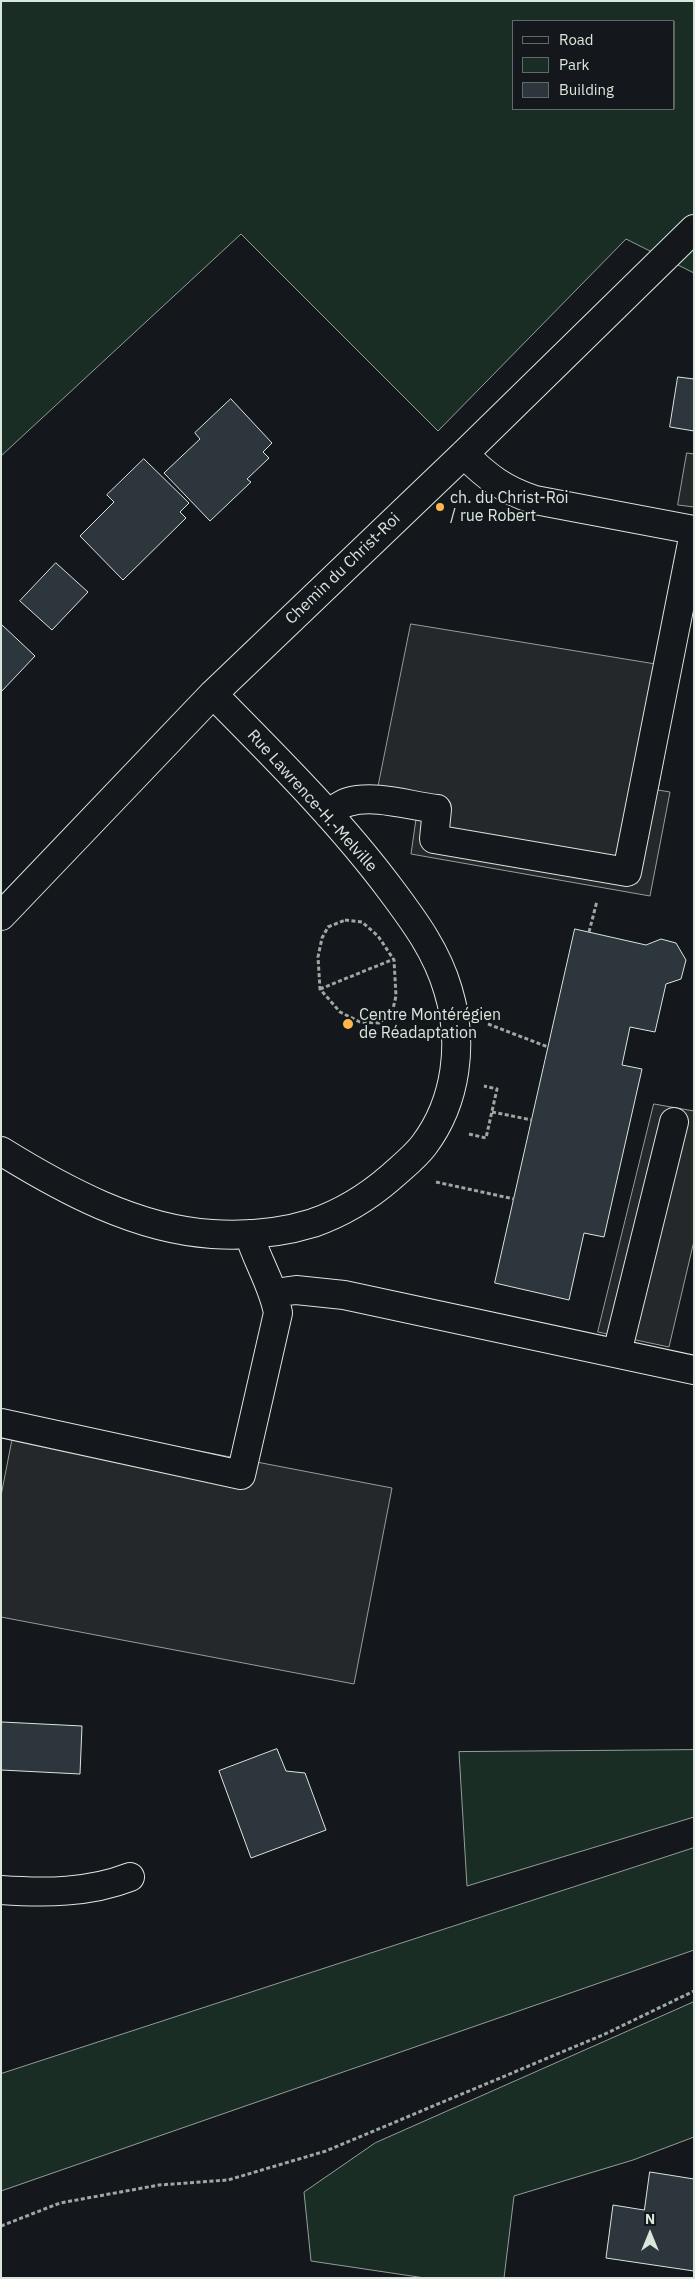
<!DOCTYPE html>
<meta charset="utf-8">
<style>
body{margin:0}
#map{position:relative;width:695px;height:2279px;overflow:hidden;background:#14181c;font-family:"IBM Plex Sans",sans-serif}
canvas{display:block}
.frame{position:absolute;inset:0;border:2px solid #d8e6dc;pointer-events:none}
.legend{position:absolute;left:512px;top:20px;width:162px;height:90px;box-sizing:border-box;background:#14181c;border:1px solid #626a69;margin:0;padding:6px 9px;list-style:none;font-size:15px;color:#d8e6dc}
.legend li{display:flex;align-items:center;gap:10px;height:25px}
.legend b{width:25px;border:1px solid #626a69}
.north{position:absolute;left:625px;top:2209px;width:50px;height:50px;-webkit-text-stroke:4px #14181c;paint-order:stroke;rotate:0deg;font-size:14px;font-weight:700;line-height:20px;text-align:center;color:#d8e6dc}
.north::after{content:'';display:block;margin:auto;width:18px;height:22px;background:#d8e6dc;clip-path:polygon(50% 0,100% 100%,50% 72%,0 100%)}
</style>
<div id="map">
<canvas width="695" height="2279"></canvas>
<div class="frame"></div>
<ul class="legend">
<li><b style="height:6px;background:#14181c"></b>Road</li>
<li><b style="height:14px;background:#1a2d24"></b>Park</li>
<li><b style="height:14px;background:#2c363c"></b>Building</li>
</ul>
<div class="north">N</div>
</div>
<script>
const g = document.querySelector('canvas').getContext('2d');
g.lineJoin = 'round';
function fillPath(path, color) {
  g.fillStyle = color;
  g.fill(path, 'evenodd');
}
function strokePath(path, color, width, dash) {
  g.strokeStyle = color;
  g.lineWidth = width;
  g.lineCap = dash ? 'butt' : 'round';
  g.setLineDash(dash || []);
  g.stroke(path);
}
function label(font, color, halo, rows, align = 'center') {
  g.font = font + ' "IBM Plex Sans",sans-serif';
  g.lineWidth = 4;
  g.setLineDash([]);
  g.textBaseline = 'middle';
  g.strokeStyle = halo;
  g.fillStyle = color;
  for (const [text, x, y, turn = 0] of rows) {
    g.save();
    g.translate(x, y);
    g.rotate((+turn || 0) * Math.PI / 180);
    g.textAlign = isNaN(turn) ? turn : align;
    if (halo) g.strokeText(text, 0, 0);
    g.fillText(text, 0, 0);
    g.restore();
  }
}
const green = new Path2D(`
 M 1,1 L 694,1 L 694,273 L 626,239 L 438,431 L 241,234 L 1,456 ZM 514,21 L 674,21 L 674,109 L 514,109 Z
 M 694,1750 L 694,1817 L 467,1886 L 459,1752 Z
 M 694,1848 L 694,1950 L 1,2191 L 1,2074 Z
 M 694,2002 L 694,2137 L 633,2160 L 514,2196 L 504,2278 L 425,2278 L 311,2261 L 304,2192 L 375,2143 Z`);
fillPath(green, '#1a2d24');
strokePath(green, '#939e99', 1);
const parking = new Path2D(`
 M 687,453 L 694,454 L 694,507 L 678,505 Z
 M 411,624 L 680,668 L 658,790 L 670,792 L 650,896 L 411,854 L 416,819 L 373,813 Z
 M 654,1104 L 694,1111 L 694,1241 L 669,1347 L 598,1332 Z
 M 17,1416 L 392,1488 L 354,1684 L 1,1617 L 1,1496 Z`);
fillPath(parking, '#24282b');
strokePath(parking, '#939e99', 1);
const building = new Path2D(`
 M 678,377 L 694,379 L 694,431 L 670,427 Z
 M 231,399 L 272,443 L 263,452 L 269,458 L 247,479 L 251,482 L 210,521 L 164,473 L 200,439 L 195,433 Z
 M 144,459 L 189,503 L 180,512 L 186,518 L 123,580 L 80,536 L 114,502 L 107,495 Z
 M 56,563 L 88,592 L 52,630 L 20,601 Z
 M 1,624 L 35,656 L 1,692 Z
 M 575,929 L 646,945 L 661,939 L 676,943 L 686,960 L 681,979 L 666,984 L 655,1032 L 630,1027 L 622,1065 L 642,1069 L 604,1237 L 584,1233 L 569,1300 L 495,1283 Z
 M 2,1722 L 82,1726 L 80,1774 L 1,1770 Z
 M 277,1749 L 286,1771 L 305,1773 L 326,1830 L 251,1858 L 219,1771 Z
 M 650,2172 L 694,2179 L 694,2271 L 606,2258 L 613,2205 L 644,2210 Z`);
fillPath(building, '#2c363c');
strokePath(building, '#d8e6dc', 1);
const minor = new Path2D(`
 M 464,454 C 487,477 504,490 535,500 L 694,530
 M 328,814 C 334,810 341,804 348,802 C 375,794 410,806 437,809 L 434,839 L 627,872 L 694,533
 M 1,916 L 213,694 L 464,454 L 694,229
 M 1,1151 C 64,1190 136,1229 212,1234 C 245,1236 281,1233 313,1223 C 342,1213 368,1197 391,1177 C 402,1167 415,1157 424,1145 C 457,1101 464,1042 448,990 C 437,952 415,922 391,890 C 338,819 275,757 213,694
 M 274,1293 L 296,1290 L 344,1295 L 694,1370
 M 617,1353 L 674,1122
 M 1,1423 L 241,1475 L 278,1313 C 273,1285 257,1261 249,1234
 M 1,1890 C 45,1893 89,1893 130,1877`);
strokePath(minor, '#d8e6dc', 30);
strokePath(new Path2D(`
 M 345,920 L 362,922 L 378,936 L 394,960 L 396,996 L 392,1013 L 379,1023 L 360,1022 L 340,1012 L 320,989 L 318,957 L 322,938 L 328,927 Z
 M 589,932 L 597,901
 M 320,989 L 394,959
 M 488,1024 L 548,1047
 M 492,1112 L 532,1120
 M 469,1134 L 486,1138 L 497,1089 L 484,1086
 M 436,1182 L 514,1199
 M 1,2226 L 60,2203 L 159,2185 L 228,2180 L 326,2151 L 605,2034 L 694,1991`), '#9da8a2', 3, [4, 2.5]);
strokePath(minor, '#14181c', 28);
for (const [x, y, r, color] of [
 [440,507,5,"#ffb74d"],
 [348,1024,6,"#ffb74d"]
]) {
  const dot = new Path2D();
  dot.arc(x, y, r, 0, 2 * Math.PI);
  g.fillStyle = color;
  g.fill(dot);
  strokePath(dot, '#14181c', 2);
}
label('16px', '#d8e6dc', '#14181c', [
 ["ch. du Christ-Roi",450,498],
 ["/ rue Robert",450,516],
 ["Centre Montérégien",359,1015],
 ["de Réadaptation",359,1033]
], 'left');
label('16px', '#d8e6dc', '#14181c', [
 ["Chemin du Christ-Roi",343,569,-44],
 ["Rue Lawrence-H.-Melville",312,801,48]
]);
</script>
